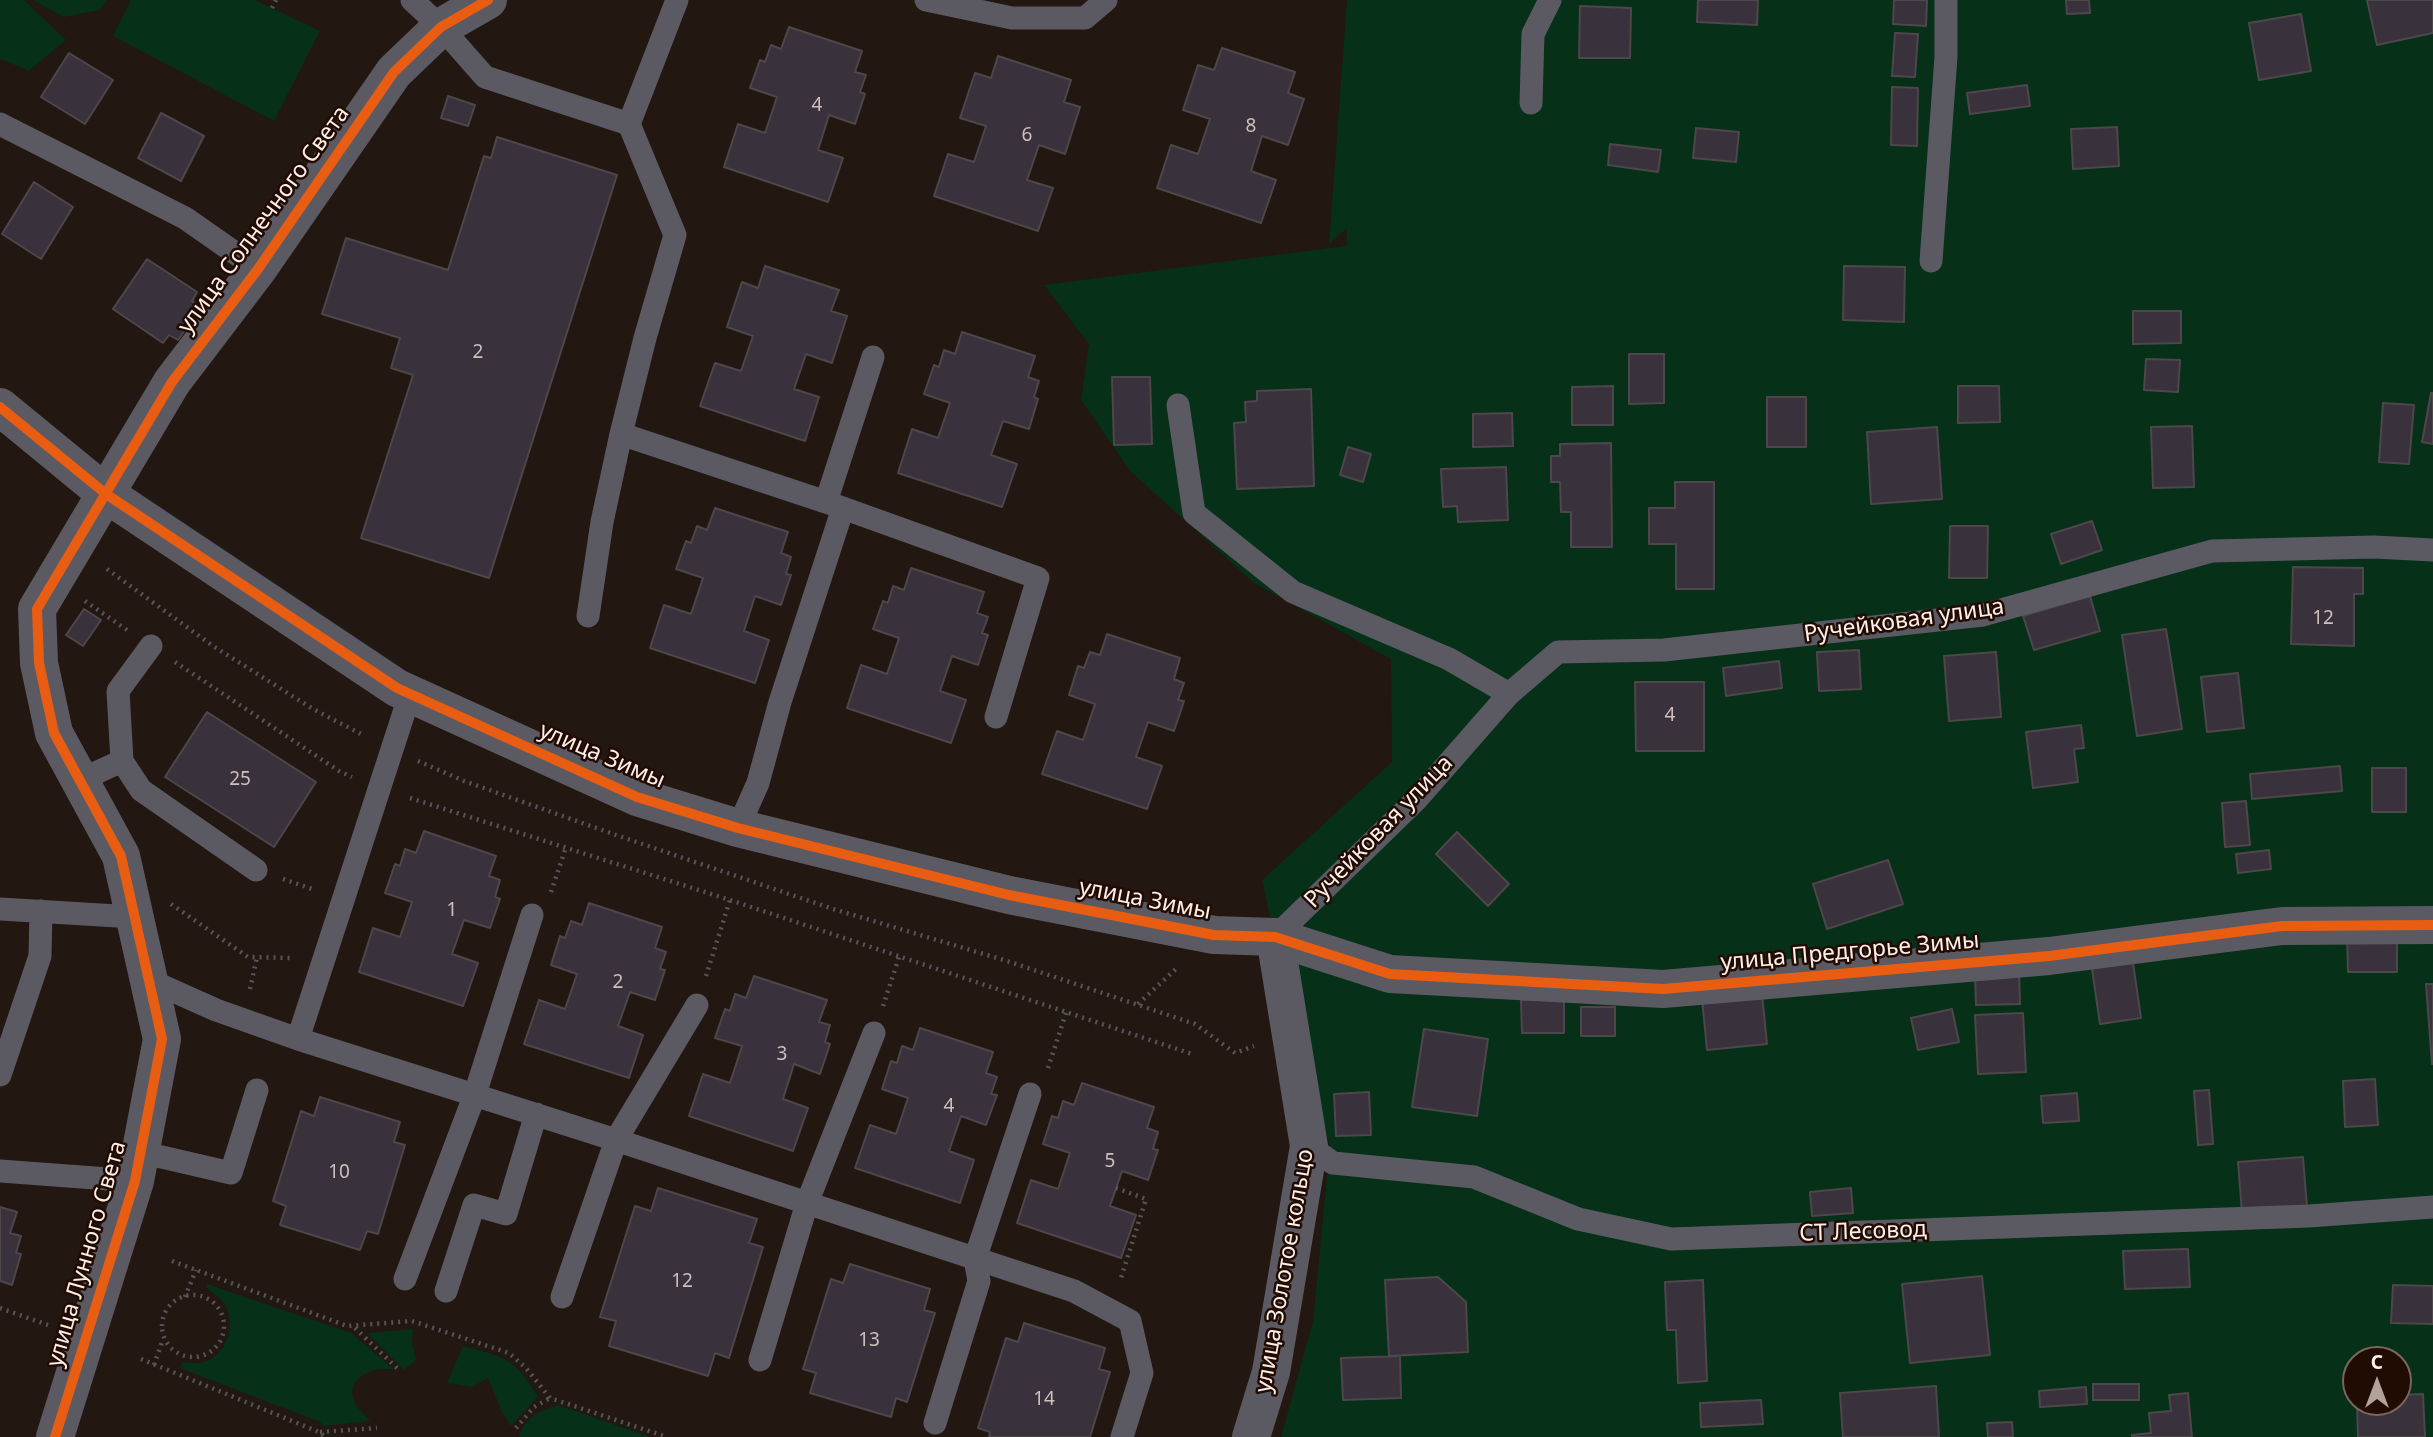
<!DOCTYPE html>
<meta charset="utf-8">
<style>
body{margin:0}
#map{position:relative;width:2433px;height:1437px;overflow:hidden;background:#221711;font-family:"Noto Sans",sans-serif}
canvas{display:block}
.north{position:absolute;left:2342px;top:1346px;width:70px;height:70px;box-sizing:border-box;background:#200c03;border:2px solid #79665e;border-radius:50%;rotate:0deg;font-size:19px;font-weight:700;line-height:28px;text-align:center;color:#feeee7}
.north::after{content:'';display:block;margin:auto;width:24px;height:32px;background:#b1a39c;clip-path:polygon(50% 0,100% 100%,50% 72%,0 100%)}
</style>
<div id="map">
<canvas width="2433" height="1437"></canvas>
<div class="north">С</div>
</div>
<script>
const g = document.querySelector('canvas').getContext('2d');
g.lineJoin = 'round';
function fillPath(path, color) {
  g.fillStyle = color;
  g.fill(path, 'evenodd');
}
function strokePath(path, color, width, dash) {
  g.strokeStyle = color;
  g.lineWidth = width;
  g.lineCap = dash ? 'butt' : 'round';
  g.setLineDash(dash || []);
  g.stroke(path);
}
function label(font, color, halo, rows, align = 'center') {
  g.font = font + ' "Noto Sans",sans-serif';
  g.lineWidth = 5;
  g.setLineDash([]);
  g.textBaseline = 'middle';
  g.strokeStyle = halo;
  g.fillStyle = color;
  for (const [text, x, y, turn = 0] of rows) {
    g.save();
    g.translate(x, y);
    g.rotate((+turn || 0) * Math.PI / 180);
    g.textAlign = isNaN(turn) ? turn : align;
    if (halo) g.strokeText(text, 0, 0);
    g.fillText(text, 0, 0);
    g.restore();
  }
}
fillPath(new Path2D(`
 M 0,0 L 24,0 L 66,40 L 29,71 L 0,59 Z
 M 33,0 L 107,0 L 100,10 L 64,17 Z
 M 131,0 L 255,0 L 320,31 L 274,121 L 113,36 Z
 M 1347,0 L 2433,0 L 2433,1437 L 1281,1437 L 1313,1321 L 1330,1146 L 1287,996 L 1262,880 L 1392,762 L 1391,659 L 1254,583 L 1131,472 L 1081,400 L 1089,344 L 1044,285 L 1346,246 L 1347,228 L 1329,244 ZM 2356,1360 L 2398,1360 L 2398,1402 L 2356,1402 Z
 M 207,1284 L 351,1333 L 395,1370 C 375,1365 343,1378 355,1403 C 358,1409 365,1415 370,1421 L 323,1426 L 320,1422 L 180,1368 L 182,1362 C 188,1362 198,1364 204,1362 C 228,1355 237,1321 223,1302 C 219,1296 211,1292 206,1287 Z
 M 413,1329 L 412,1343 L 416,1360 L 404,1370 L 367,1333 Z
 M 463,1346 C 505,1357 514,1358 538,1396 L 511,1426 L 502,1412 L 488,1378 L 472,1387 L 447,1383 Z
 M 558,1405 L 650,1437 L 519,1437 C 525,1417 539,1411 558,1405 Z`), '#063018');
const building = new Path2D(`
 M 1698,0 L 1758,0 L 1757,25 L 1697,22 Z
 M 1894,0 L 1927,0 L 1926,26 L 1893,24 Z
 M 2066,0 L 2089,0 L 2090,13 L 2067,14 Z
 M 2367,0 L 2433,0 L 2433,33 L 2377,45 Z
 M 1580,6 L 1631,8 L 1630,58 L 1579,58 Z
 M 2301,14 L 2311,71 L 2259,80 L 2249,23 Z
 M 789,27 L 862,51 L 855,72 L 866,75 L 860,92 L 865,94 L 855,124 L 829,115 L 818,150 L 843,158 L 828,202 L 724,167 L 738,124 L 765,133 L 777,97 L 750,88 L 760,60 L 765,62 L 771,45 L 781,49 Z
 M 1895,33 L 1918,34 L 1915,77 L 1892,76 Z
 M 1222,48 L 1295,72 L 1288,93 L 1304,99 L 1288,145 L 1262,136 L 1251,171 L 1276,180 L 1261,223 L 1157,188 L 1171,145 L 1198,154 L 1210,119 L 1183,110 L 1198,65 L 1214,70 Z
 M 69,53 L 113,80 L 85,124 L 41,97 Z
 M 998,56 L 1071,80 L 1064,102 L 1080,107 L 1065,154 L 1039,145 L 1027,180 L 1053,188 L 1038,231 L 934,196 L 948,154 L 974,162 L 986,126 L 960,118 L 975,73 L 991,78 Z
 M 2027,85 L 2030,106 L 1970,114 L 1967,93 Z
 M 1892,87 L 1918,88 L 1917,146 L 1891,145 Z
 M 448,96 L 475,105 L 468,126 L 441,118 Z
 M 161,113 L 204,136 L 181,181 L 138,158 Z
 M 2117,127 L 2119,166 L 2073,169 L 2071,129 Z
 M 1696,128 L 1739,132 L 1736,162 L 1693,158 Z
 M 497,137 L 617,175 L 489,578 L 361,538 L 413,375 L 391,368 L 400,338 L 322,314 L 346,238 L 448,270 L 484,156 L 491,158 Z
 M 1610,144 L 1661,150 L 1658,172 L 1608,165 Z
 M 34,182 L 73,207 L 41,259 L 2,234 Z
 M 147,259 L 197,292 L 192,301 L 201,307 L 178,340 L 169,335 L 163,343 L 113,309 Z
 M 765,266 L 839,290 L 831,311 L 847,316 L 832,363 L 806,354 L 794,389 L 819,397 L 805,441 L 700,406 L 715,363 L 741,371 L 753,336 L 727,327 L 742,282 L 758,288 Z
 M 1844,266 L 1905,267 L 1904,322 L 1843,320 Z
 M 2133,311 L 2181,311 L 2181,343 L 2133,344 Z
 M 962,332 L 1035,356 L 1028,377 L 1039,381 L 1034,397 L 1038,399 L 1029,429 L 1003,421 L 991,455 L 1017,464 L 1002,507 L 898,473 L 912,429 L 938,438 L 950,403 L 924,394 L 934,365 L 939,367 L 944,350 L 955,354 Z
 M 1629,354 L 1664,354 L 1664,403 L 1629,404 Z
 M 2146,359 L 2180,360 L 2178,392 L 2144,390 Z
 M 1112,377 L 1150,377 L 1152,444 L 1114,445 Z
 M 1613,386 L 1613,425 L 1572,425 L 1572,387 Z
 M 1958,386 L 1999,386 L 2000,422 L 1958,423 Z
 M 1311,389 L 1314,486 L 1237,489 L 1234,423 L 1246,422 L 1245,402 L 1257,401 L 1257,391 Z
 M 2431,393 L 2433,393 L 2433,444 L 2422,442 Z
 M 1767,397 L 1806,397 L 1806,447 L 1767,447 Z
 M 2383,403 L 2414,405 L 2409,464 L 2379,462 Z
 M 1512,413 L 1513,446 L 1473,447 L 1473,414 Z
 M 2192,426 L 2194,487 L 2153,488 L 2151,427 Z
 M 1937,427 L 1942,499 L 1871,504 L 1867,432 Z
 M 1611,443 L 1612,547 L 1571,547 L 1571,512 L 1561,512 L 1560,482 L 1551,482 L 1551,456 L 1560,456 L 1560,444 Z
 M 1348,447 L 1371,454 L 1363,482 L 1340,475 Z
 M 1506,467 L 1508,520 L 1458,522 L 1457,506 L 1443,507 L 1441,469 Z
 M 1675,482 L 1714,482 L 1714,589 L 1676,589 L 1676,544 L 1649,544 L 1649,508 L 1675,508 Z
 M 715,508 L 788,532 L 781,553 L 791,557 L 786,574 L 791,575 L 781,605 L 755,596 L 744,631 L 769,640 L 755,683 L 650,648 L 664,605 L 691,614 L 703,578 L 676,569 L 686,541 L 691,543 L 697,526 L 707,530 Z
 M 2092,521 L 2102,550 L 2061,564 L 2051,534 Z
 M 1950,526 L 1988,526 L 1987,578 L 1949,578 Z
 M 2293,567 L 2363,568 L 2363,594 L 2354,594 L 2354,646 L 2291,644 Z
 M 911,568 L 984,592 L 977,613 L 988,617 L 982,633 L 988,635 L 978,665 L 952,656 L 940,691 L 966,700 L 951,743 L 847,708 L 861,665 L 887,674 L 899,638 L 873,629 L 883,601 L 888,603 L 893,586 L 904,590 Z
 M 2090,596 L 2100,631 L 2034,650 L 2023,616 Z
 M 84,609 L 101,620 L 83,646 L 66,635 Z
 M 2166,629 L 2182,729 L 2137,736 L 2122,635 Z
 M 1107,634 L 1180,658 L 1174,679 L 1184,683 L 1178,700 L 1184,701 L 1174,731 L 1148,722 L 1136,757 L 1162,766 L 1147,809 L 1042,774 L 1057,731 L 1083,740 L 1095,704 L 1069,695 L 1078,666 L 1084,668 L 1090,652 L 1100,655 Z
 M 1859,650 L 1861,689 L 1819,691 L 1817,652 Z
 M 1996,652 L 2001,717 L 1949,721 L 1944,656 Z
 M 1779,661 L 1782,688 L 1726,696 L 1723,668 Z
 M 2238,673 L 2244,728 L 2207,732 L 2201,677 Z
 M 1635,682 L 1704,682 L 1704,751 L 1636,751 Z
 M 207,712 L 316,782 L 274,847 L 165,777 Z
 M 2081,725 L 2084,748 L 2074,749 L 2078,782 L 2033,788 L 2026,732 Z
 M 2340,766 L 2342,791 L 2252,799 L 2250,774 Z
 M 2372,768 L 2406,768 L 2406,812 L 2372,812 Z
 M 2246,801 L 2250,845 L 2225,847 L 2222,803 Z
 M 424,831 L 496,856 L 489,876 L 500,880 L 495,897 L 500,899 L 490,928 L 464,920 L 452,954 L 478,963 L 463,1006 L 359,972 L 373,928 L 400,937 L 412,902 L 385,893 L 395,864 L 400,866 L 405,849 L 416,853 Z
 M 1457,832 L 1509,884 L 1488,906 L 1436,854 Z
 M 2269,850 L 2271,869 L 2238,873 L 2236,854 Z
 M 1888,860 L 1903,904 L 1827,929 L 1813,884 Z
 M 589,903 L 662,927 L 655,948 L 666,952 L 660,969 L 665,970 L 655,1000 L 630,992 L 618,1026 L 643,1035 L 629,1078 L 524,1044 L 539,1000 L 565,1009 L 577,974 L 551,965 L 560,936 L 565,938 L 571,921 L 582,925 Z
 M 2347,930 L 2397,930 L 2397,972 L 2348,972 Z
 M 2132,956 L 2141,1018 L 2100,1024 L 2091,962 Z
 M 2019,972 L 2020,1004 L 1976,1005 L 1975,974 Z
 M 754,976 L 827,1000 L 819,1022 L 830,1025 L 825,1042 L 830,1044 L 820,1074 L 794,1064 L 783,1099 L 808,1108 L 793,1151 L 689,1116 L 703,1074 L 730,1083 L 742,1046 L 715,1038 L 725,1009 L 730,1011 L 735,994 L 746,998 Z
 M 2426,984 L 2433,984 L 2433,1064 L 2432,1064 Z
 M 1762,994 L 1767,1044 L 1707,1050 L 1702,999 Z
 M 1521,1000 L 1564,1000 L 1564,1033 L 1522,1033 Z
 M 1581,1007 L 1615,1007 L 1615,1036 L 1581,1036 Z
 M 1952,1009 L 1959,1042 L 1918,1050 L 1911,1018 Z
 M 2023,1013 L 2026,1072 L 1978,1074 L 1975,1015 Z
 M 920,1028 L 993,1052 L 986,1073 L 997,1077 L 991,1094 L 997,1095 L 986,1125 L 961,1116 L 949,1151 L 974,1160 L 960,1203 L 855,1168 L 870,1125 L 896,1134 L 908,1098 L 882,1089 L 891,1061 L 897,1063 L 902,1046 L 913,1050 Z
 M 1424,1029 L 1488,1039 L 1477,1116 L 1412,1107 Z
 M 2375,1079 L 2378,1125 L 2345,1127 L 2343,1081 Z
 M 1082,1083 L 1154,1107 L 1147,1128 L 1158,1132 L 1153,1149 L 1158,1150 L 1148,1180 L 1122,1171 L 1110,1206 L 1136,1215 L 1121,1258 L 1017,1223 L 1031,1180 L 1058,1189 L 1070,1153 L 1043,1144 L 1052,1116 L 1058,1118 L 1063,1101 L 1074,1105 Z
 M 2209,1090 L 2213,1144 L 2198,1145 L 2194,1091 Z
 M 1369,1092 L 1371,1135 L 1336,1136 L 1334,1094 Z
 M 2077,1093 L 2079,1121 L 2043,1123 L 2041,1096 Z
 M 320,1097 L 400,1122 L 394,1142 L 405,1145 L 378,1234 L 367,1231 L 360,1250 L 280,1225 L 286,1206 L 273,1201 L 301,1111 L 314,1116 Z
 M 2303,1157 L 2307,1207 L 2242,1213 L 2238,1162 Z
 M 658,1188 L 757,1219 L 749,1243 L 763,1247 L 729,1358 L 715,1353 L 708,1376 L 609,1346 L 616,1321 L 600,1317 L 635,1206 L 651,1211 Z
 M 1851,1188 L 1853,1213 L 1812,1216 L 1810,1192 Z
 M 0,1207 L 17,1212 L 10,1233 L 21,1236 L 16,1253 L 21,1254 L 12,1285 L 0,1281 Z
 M 2188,1249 L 2190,1287 L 2125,1289 L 2123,1251 Z
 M 850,1264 L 930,1289 L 924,1310 L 935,1313 L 907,1402 L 896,1398 L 891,1417 L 810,1393 L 816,1373 L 803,1369 L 831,1279 L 843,1283 Z
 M 1982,1276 L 1990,1355 L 1910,1363 L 1902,1284 Z
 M 1438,1277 L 1466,1302 L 1468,1352 L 1389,1356 L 1385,1280 Z
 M 1703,1280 L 1707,1381 L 1678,1383 L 1676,1330 L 1667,1330 L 1665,1282 Z
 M 2393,1285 L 2433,1286 L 2433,1324 L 2391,1323 Z
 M 1024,1323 L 1105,1348 L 1099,1369 L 1110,1372 L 1090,1437 L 989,1437 L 990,1432 L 978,1428 L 1006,1338 L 1018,1342 Z
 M 1400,1356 L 1401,1398 L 1343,1400 L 1341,1358 Z
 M 2093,1384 L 2139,1384 L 2139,1400 L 2093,1400 Z
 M 1936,1386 L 1939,1437 L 1843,1437 L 1840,1393 Z
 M 2086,1387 L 2087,1404 L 2040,1407 L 2039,1391 Z
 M 2188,1393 L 2192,1437 L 2132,1437 L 2132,1435 L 2151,1433 L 2149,1413 L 2171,1411 L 2169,1395 Z
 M 2423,1394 L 2425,1437 L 2358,1437 L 2357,1402 L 2398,1402 L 2398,1395 Z
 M 1761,1400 L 1763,1424 L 1701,1427 L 1700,1403 Z
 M 2012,1422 L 2013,1437 L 1988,1437 L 1987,1423 Z`);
fillPath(building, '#39313b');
strokePath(building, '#4d474a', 2);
strokePath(new Path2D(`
 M 272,8 L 276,0
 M 107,569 L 213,646 L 313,709 L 363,735
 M 85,601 L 127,630
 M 175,662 L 339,771 L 352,777
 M 418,761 L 464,781 L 616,835 L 830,908 L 1007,961 L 1195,1024 L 1235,1053 L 1254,1046
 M 410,798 L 730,900 L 1195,1055
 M 283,879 L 315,890
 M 551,892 L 566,847
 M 171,904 L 248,957 L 293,958
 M 706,976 L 730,900
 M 250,989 L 257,957
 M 1138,1004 L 1178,967
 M 883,1006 L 899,957
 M 1048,1068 L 1066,1013
 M 1116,1188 L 1146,1199 L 1120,1281
 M 172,1261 L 347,1326 L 412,1321 L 509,1353 L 526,1368 L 550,1398 L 667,1437
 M162 1326a31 31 0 1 1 62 0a31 31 0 1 1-62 0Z
 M 185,1297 L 196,1270
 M 0,1308 L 48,1325
 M 355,1328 L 399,1370
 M 141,1359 L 319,1432 L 325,1437
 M 154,1365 L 163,1339
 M 516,1428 L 534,1407 L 550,1398
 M 320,1432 L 377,1428`), '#585559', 4.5, [2, 5]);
strokePath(new Path2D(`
 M 412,0 L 441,27 L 485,77 L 629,124 L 675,235 L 645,338 L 621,434 L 602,522 L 588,616
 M 926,0 L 1012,18 L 1085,18 L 1106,0
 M 1531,103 L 1533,34 L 1550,0
 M 0,124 L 185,218 L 258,269
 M 629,124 L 677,0
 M 1931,261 L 1946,57 L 1946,0
 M 1178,405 L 1194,513 L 1293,592 L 1449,659 L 1509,694 L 1417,799 L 1275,937
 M 621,434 L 826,502 L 1038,578 L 996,717
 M 826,502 L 873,357
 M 151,646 L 118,691 L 122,761 L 141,790 L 256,870
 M 1509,694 L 1558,652 L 1664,650 L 1983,615 L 2212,551 L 2374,547 L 2433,550
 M 80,780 L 122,761
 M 738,828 L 758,783 L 780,702 L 843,508
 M 0,909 L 134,917
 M 149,980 L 216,1010 L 298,1039 L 616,1140 L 1074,1291 L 1130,1321 L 1142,1373 L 1122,1437
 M 298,1039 L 410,694
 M 0,1075 L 40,956 L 41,911
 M 1309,1146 L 1333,1163 L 1474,1177 L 1578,1219 L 1671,1239 L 2309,1216 L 2433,1207
 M 140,1152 L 231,1173 L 257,1090
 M 0,1171 L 135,1181
 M 405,1279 L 475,1094 L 532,915
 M 446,1291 L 474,1205 L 506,1214 L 536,1114
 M 562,1297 L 616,1140 L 697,1005
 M 760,1360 L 807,1203 L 874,1033
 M 935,1423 L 979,1281 L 975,1259 L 1030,1094`), '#5b5a63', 23);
strokePath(new Path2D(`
 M 55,1437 L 135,1181 L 162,1039 L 121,856 L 54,733 L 39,663 L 37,609 L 172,382 L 258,269 L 394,72 L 441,27 L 488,0
 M 1251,1437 L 1271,1372 L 1309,1146 L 1275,937 L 1390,974 L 1663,989 L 2049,956 L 2282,926 L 2433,925`), '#5b5a63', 38);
strokePath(new Path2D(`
 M 0,407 L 106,494 L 397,688 L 637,797 L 738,828 L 1009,895 L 1214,935 L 1275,937`), '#5b5a63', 38);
strokePath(new Path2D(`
 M 0,407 L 106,494 L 397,688 L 637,797 L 738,828 L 1009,895 L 1214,935 L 1275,937 L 1390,974 L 1663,989 L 2049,956 L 2282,926 L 2433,925
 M 55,1437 L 135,1181 L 162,1039 L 121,856 L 54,733 L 39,663 L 37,609 L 172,382 L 258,269 L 394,72 L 441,27 L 488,0`), '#e95d12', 10);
label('19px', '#cdbfbc', null, [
 ["4",817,106],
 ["8",1251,127],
 ["6",1027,136],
 ["2",478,353],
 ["12",2323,619],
 ["4",1670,716],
 ["25",240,780],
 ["1",452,911],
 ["2",618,983],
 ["3",782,1055],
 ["4",949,1107],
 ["5",1110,1162],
 ["10",339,1173],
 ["12",682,1282],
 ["13",869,1341],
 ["14",1044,1400]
]);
label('23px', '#feeee7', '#200c03', [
 ["улица Солнечного Света",264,220,-54],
 ["Ручейковая улица",1904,621,-8],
 ["улица Зимы",602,756,23],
 ["Ручейковая улица",1379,832,-46],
 ["улица Зимы",1145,900,11],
 ["улица Предгорье Зимы",1850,952,-5],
 ["СТ Лесовод",1863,1232,-2],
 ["улица Лунного Света",87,1254,-74],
 ["улица Золотое кольцо",1285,1271,-80]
]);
</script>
